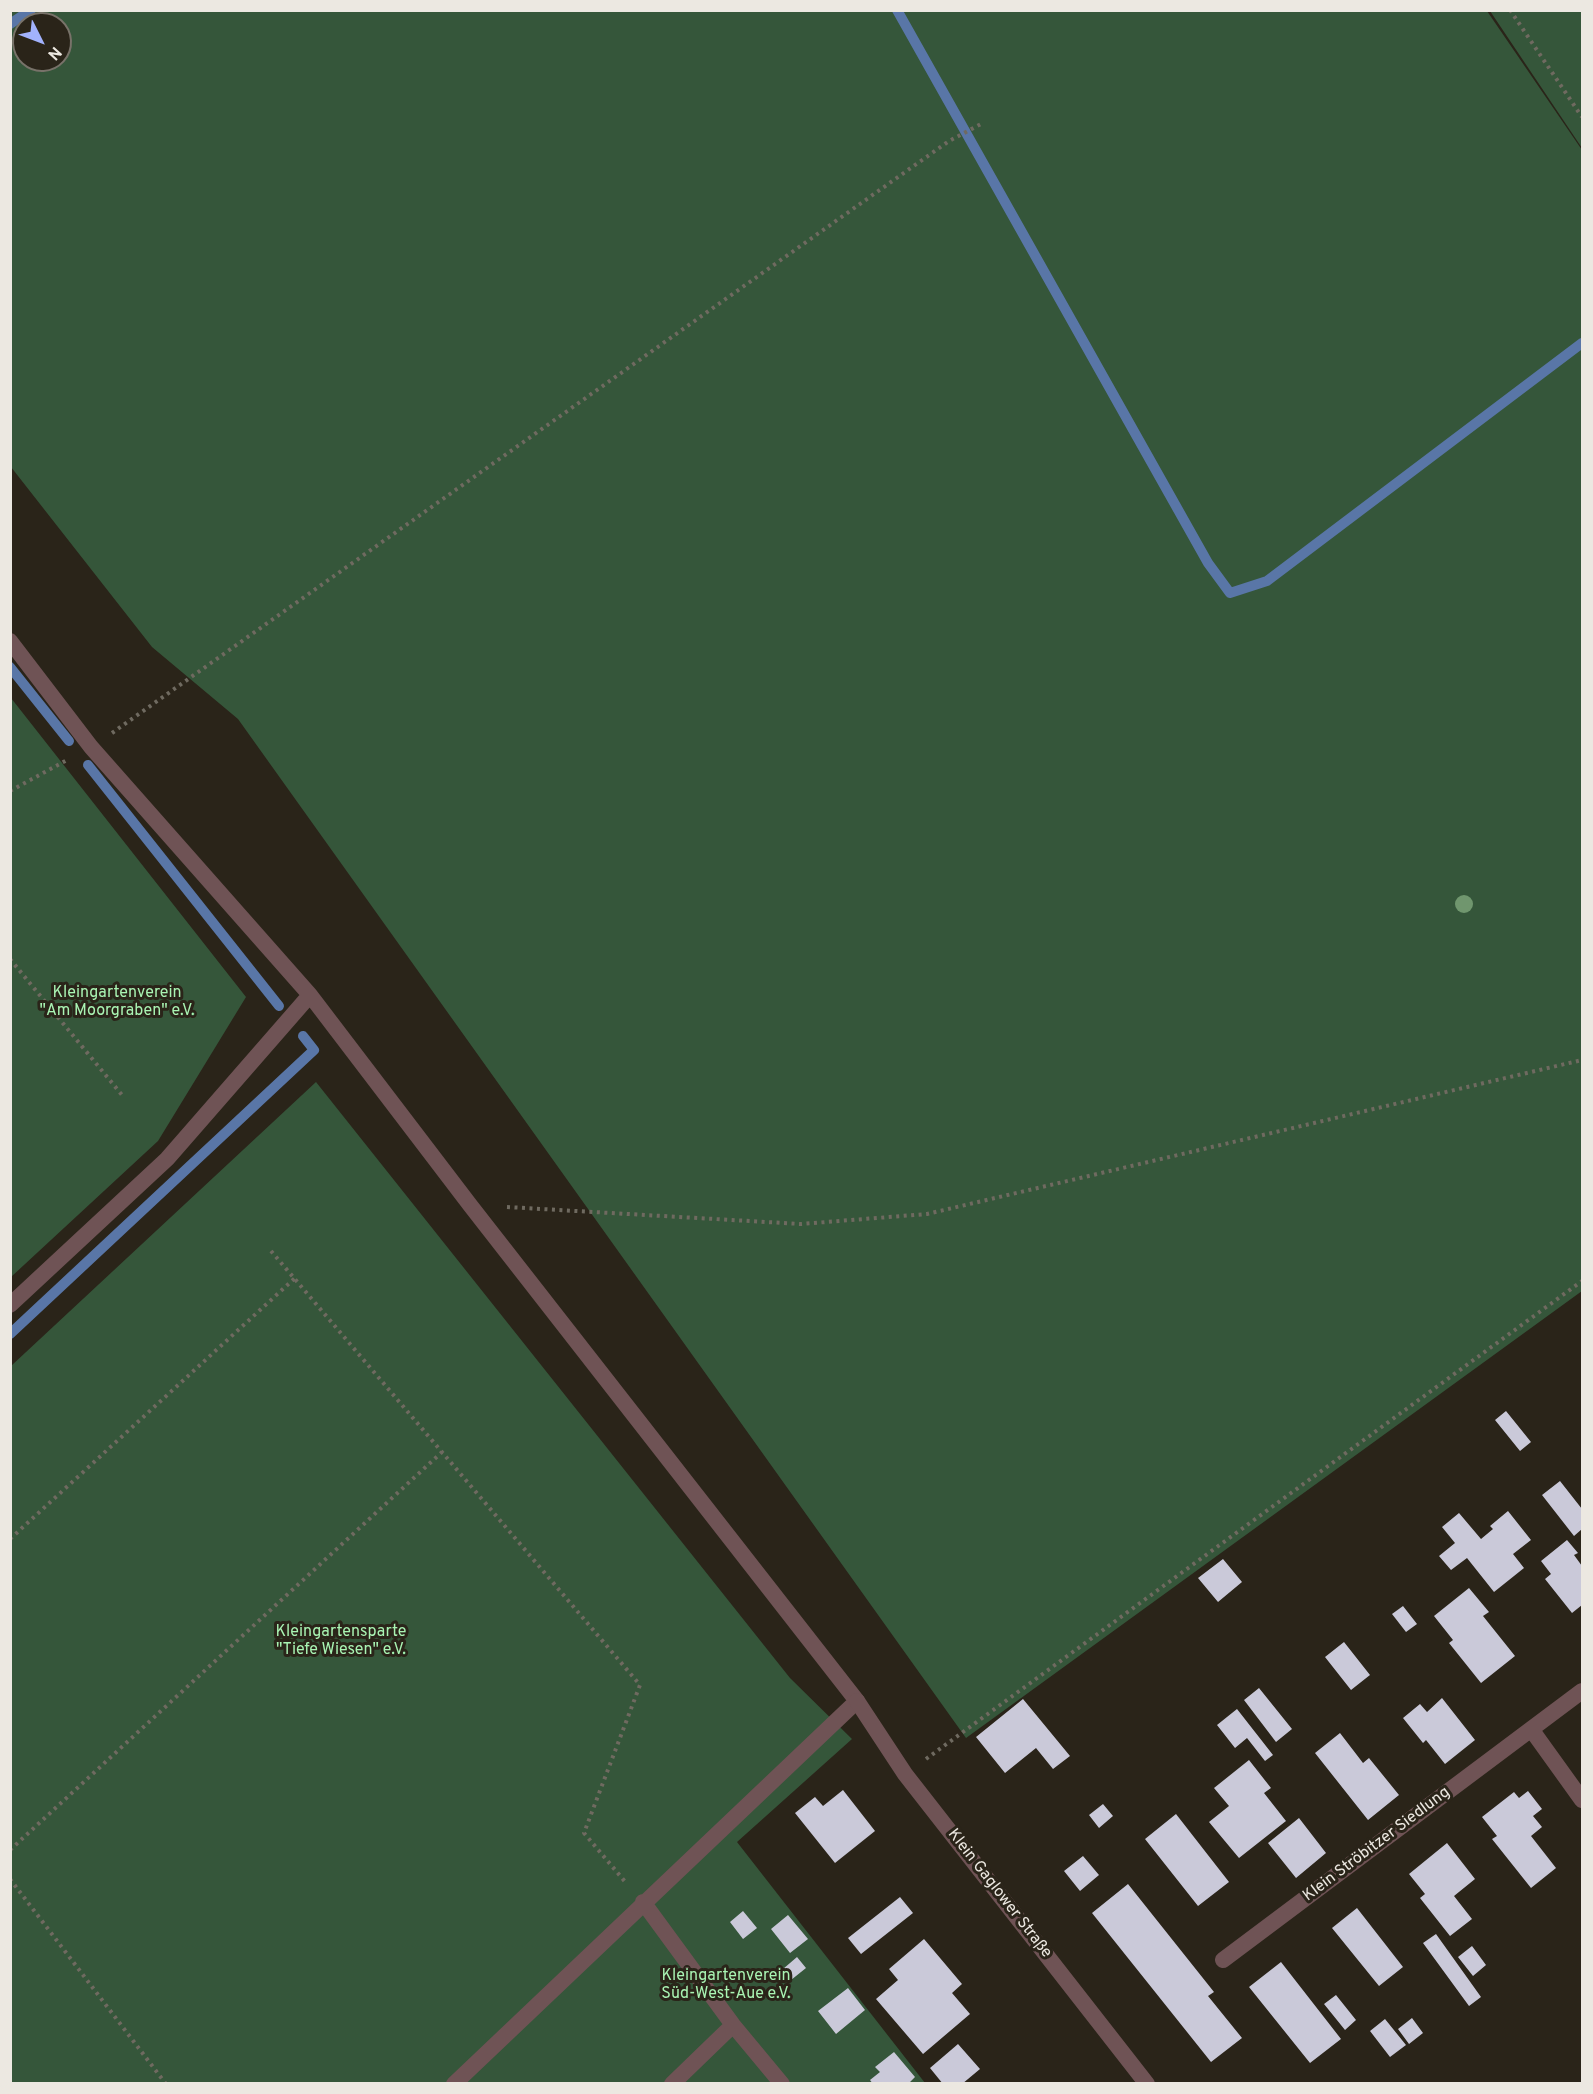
<!DOCTYPE html>
<meta charset="utf-8">
<style>
body{margin:0}
#map{position:relative;width:1593px;height:2094px;overflow:hidden;background:#2a2419;font-family:Overpass,sans-serif}
canvas{display:block}
.frame{position:absolute;inset:0;border:12px solid #ece8e1;pointer-events:none}
.north{position:absolute;left:12px;top:12px;width:60px;height:60px;box-sizing:border-box;background:#2a2419;border:2px solid #787269;border-radius:50%;rotate:132deg;font-size:16px;font-weight:700;line-height:24px;text-align:center;color:#ece8e1}
.north::after{content:'';display:block;margin:auto;width:21px;height:27px;background:#a2b2fd;clip-path:polygon(50% 0,100% 100%,50% 72%,0 100%)}
</style>
<div id="map">
<canvas width="1593" height="2094"></canvas>
<div class="frame"></div>
<div class="north">N</div>
</div>
<script>
const g = document.querySelector('canvas').getContext('2d');
g.lineJoin = 'round';
function fillPath(path, color) {
  g.fillStyle = color;
  g.fill(path, 'evenodd');
}
function strokePath(path, color, width, dash) {
  g.strokeStyle = color;
  g.lineWidth = width;
  g.lineCap = dash ? 'butt' : 'round';
  g.setLineDash(dash || []);
  g.stroke(path);
}
function label(font, color, halo, rows, align = 'center') {
  g.font = font + ' Overpass,sans-serif';
  g.lineWidth = 6;
  g.setLineDash([]);
  g.textBaseline = 'middle';
  g.strokeStyle = halo;
  g.fillStyle = color;
  for (const [text, x, y, turn = 0] of rows) {
    g.save();
    g.translate(x, y);
    g.rotate((+turn || 0) * Math.PI / 180);
    g.textAlign = isNaN(turn) ? turn : align;
    if (halo) g.strokeText(text, 0, 0);
    g.fillText(text, 0, 0);
    g.restore();
  }
}
fillPath(new Path2D(`
 M 11,10 L 1487,11 L 1582,150 L 1582,1291 L 966,1738 L 238,719 L 152,647 L 11,467 ZM 24,24 L 60,24 L 60,60 L 24,60 Z
 M 1490,11 L 1582,11 L 1582,148 Z
 M 11,698 L 246,997 L 158,1141 L 11,1277 Z
 M 316,1082 L 790,1678 L 852,1739 L 737,1842 L 925,2083 L 11,2084 L 11,1366 Z`), '#35563a');
strokePath(new Path2D(`
 M 897,10 L 1208,563 L 1230,593 L 1267,581 L 1582,343
 M 10,24 L 31,10
 M 10,667 L 69,741
 M 88,765 L 279,1006
 M 10,1334 L 314,1050 L 303,1036`), '#5976a7', 10);
fillPath(new Path2D(`
 M 1506,1411 L 1531,1442 L 1520,1451 L 1495,1420 Z
 M 1560,1481 L 1582,1509 L 1582,1529 L 1574,1536 L 1542,1495 Z
 M 1508,1511 L 1531,1540 L 1513,1554 L 1524,1568 L 1494,1592 L 1467,1558 L 1451,1570 L 1439,1556 L 1455,1543 L 1442,1527 L 1459,1513 L 1481,1539 L 1493,1529 L 1490,1526 Z
 M 1567,1540 L 1578,1553 L 1574,1555 L 1582,1566 L 1582,1605 L 1572,1613 L 1545,1579 L 1551,1574 L 1541,1561 Z
 M 1223,1559 L 1242,1582 L 1218,1602 L 1198,1578 Z
 M 1469,1588 L 1489,1612 L 1483,1616 L 1515,1656 L 1481,1683 L 1449,1643 L 1453,1640 L 1434,1616 Z
 M 1403,1606 L 1417,1624 L 1406,1632 L 1392,1614 Z
 M 1344,1642 L 1370,1675 L 1351,1690 L 1325,1657 Z
 M 1259,1688 L 1292,1729 L 1276,1742 L 1244,1700 Z
 M 1442,1698 L 1475,1740 L 1445,1764 L 1426,1740 L 1423,1743 L 1403,1718 L 1420,1704 L 1427,1712 Z
 M 1023,1699 L 1070,1756 L 1053,1769 L 1036,1748 L 1005,1773 L 976,1737 Z
 M 1237,1709 L 1273,1755 L 1265,1761 L 1247,1738 L 1235,1748 L 1217,1725 Z
 M 1340,1733 L 1363,1763 L 1369,1758 L 1399,1795 L 1368,1820 L 1315,1753 Z
 M 1249,1760 L 1271,1788 L 1264,1793 L 1286,1821 L 1239,1858 L 1209,1822 L 1229,1806 L 1214,1788 Z
 M 843,1790 L 875,1831 L 835,1863 L 795,1813 L 815,1797 L 823,1806 Z
 M 1528,1791 L 1542,1809 L 1533,1816 L 1542,1827 L 1531,1836 L 1556,1868 L 1531,1888 L 1492,1839 L 1497,1836 L 1482,1817 L 1514,1792 L 1519,1798 Z
 M 1103,1804 L 1113,1816 L 1099,1828 L 1089,1815 Z
 M 1176,1814 L 1229,1882 L 1198,1906 L 1145,1839 Z
 M 1299,1818 L 1326,1853 L 1296,1878 L 1268,1843 Z
 M 1447,1843 L 1475,1879 L 1454,1896 L 1472,1919 L 1450,1936 L 1420,1898 L 1425,1894 L 1409,1874 Z
 M 1083,1856 L 1099,1875 L 1080,1891 L 1064,1871 Z
 M 1128,1884 L 1214,1992 L 1208,1996 L 1242,2038 L 1211,2062 L 1092,1913 Z
 M 900,1897 L 913,1913 L 861,1954 L 848,1938 Z
 M 1357,1908 L 1403,1967 L 1379,1986 L 1332,1928 Z
 M 743,1911 L 757,1928 L 743,1939 L 730,1922 Z
 M 788,1915 L 808,1939 L 790,1953 L 771,1929 Z
 M 1436,1934 L 1481,1997 L 1469,2006 L 1423,1943 Z
 M 924,1939 L 962,1984 L 952,1993 L 970,2014 L 923,2054 L 876,1999 L 898,1980 L 889,1969 Z
 M 1472,1946 L 1486,1965 L 1473,1976 L 1458,1957 Z
 M 797,1957 L 806,1968 L 791,1980 L 783,1969 Z
 M 1281,1962 L 1341,2039 L 1310,2063 L 1249,1987 Z
 M 848,1988 L 865,2010 L 836,2034 L 818,2011 Z
 M 1336,1995 L 1356,2020 L 1345,2030 L 1324,2004 Z
 M 1412,2018 L 1423,2033 L 1409,2044 L 1398,2029 Z
 M 1385,2019 L 1406,2045 L 1390,2057 L 1370,2031 Z
 M 958,2044 L 980,2069 L 962,2084 L 943,2084 L 930,2068 Z
 M 894,2052 L 915,2077 L 908,2084 L 873,2084 L 870,2080 L 880,2072 L 875,2067 Z`), '#cac9d9');
strokePath(new Path2D(`
 M 1510,10 L 1582,117
 M 112,733 L 949,141 L 981,124
 M 10,791 L 67,760
 M 10,959 L 122,1095
 M 507,1207 L 801,1224 L 927,1214 L 1582,1060
 M 271,1251 L 640,1685 L 584,1833 L 627,1884
 M 10,1539 L 295,1278
 M 926,1759 L 1582,1281
 M 10,1850 L 442,1452
 M 10,1879 L 166,2084`), '#6f6a60', 4, [3, 4.5]);
strokePath(new Path2D(`
 M 10,641 L 91,747 L 310,995 L 470,1205 L 857,1701 L 454,2084
 M 10,1305 L 167,1159 L 310,995
 M 643,1902 L 733,2025 L 782,2084
 M 672,2084 L 733,2025`), '#6f5355', 16);
strokePath(new Path2D(`
 M 857,1701 L 905,1774 L 1147,2084
 M 1531,1729 L 1582,1800
 M 1223,1960 L 1582,1691`), '#6f5355', 16);
g.fillStyle = '#70966e';
for (const [x, y] of [
 [1464,904]
]) {
  g.beginPath();
  g.arc(x, y, 9, 0, 2 * Math.PI);
  g.fill();
}
label('16px', '#a9f4b3', '#2a2419', [
 ["Kleingartenverein",117,994],
 ["\"Am Moorgraben\" e.V.",117,1012],
 ["Kleingartensparte",341,1633],
 ["\"Tiefe Wiesen\" e.V.",341,1651],
 ["Kleingartenverein",726,1977],
 ["Süd-West-Aue e.V.",726,1995]
]);
label('16px', '#ece8e1', '#2a2419', [
 ["Klein Ströbitzer Siedlung",1377,1845,-37],
 ["Klein Gaglower Straße",999,1894,52]
]);
</script>
